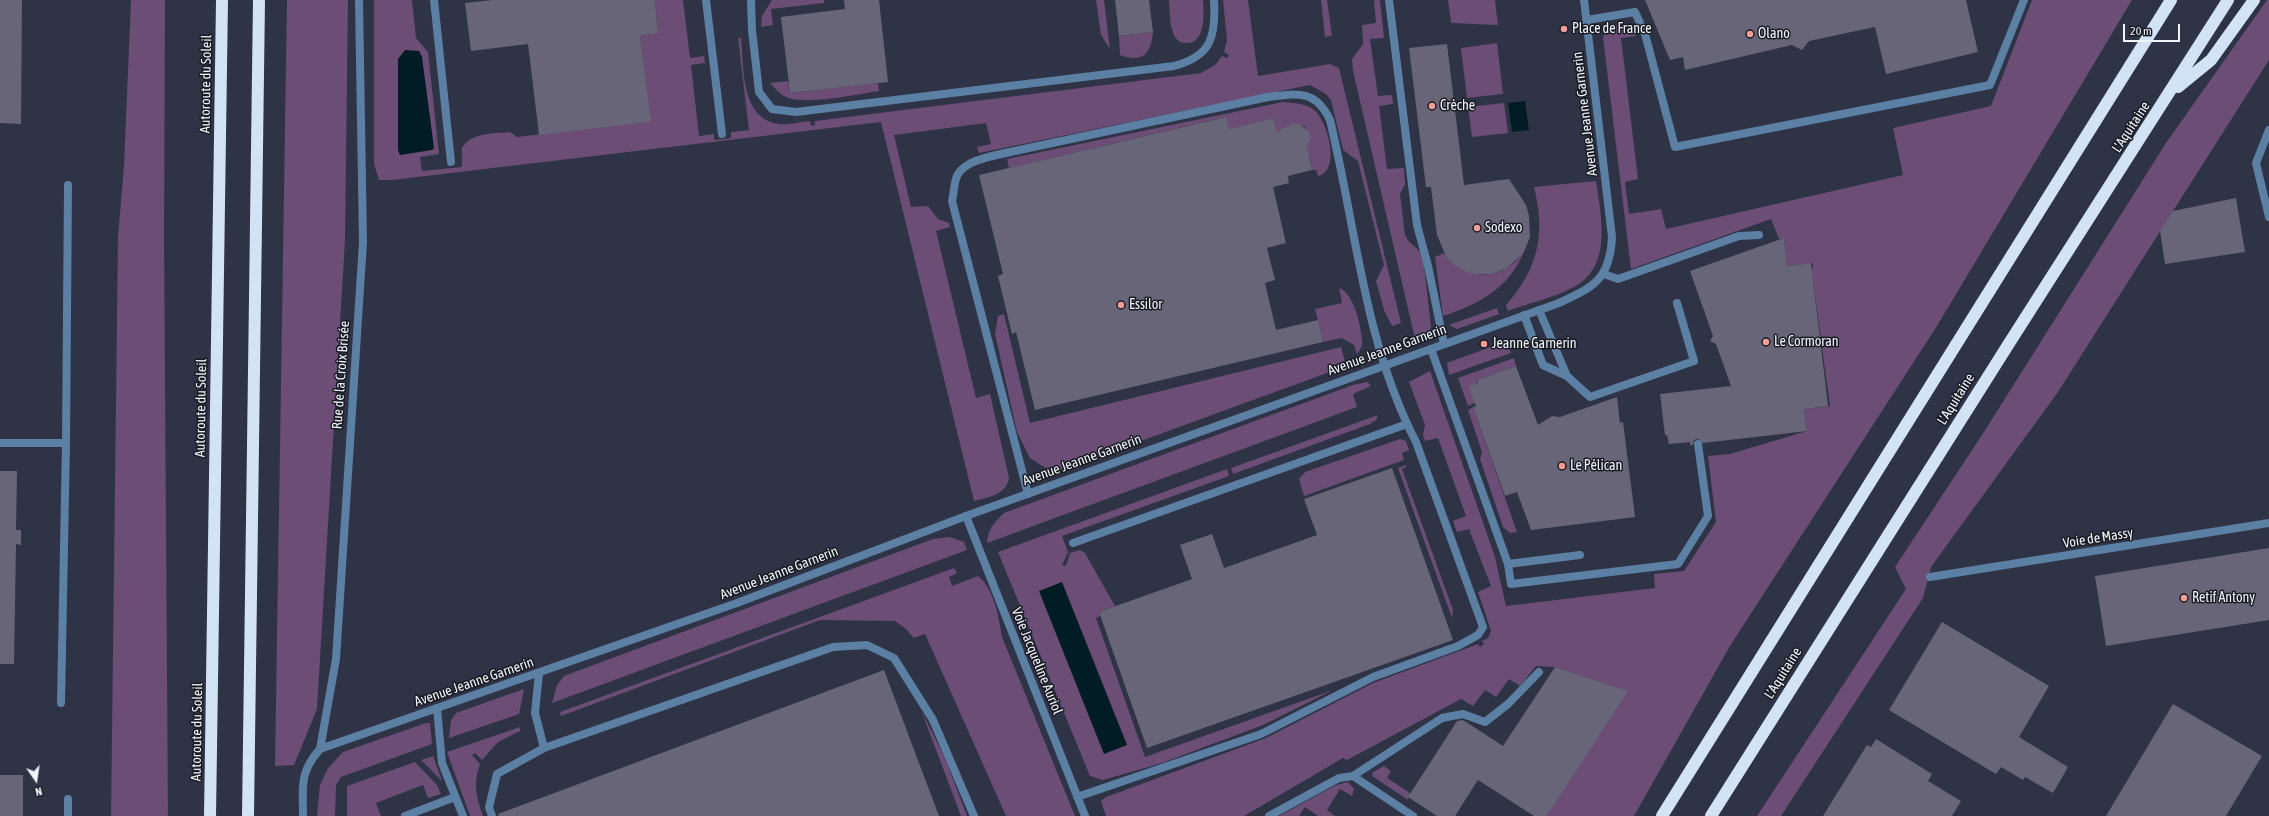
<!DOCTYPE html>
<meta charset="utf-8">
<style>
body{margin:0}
#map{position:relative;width:2269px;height:816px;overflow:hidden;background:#2e3345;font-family:"Asap Condensed",sans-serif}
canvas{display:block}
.north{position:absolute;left:16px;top:760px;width:40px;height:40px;-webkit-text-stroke:3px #191b23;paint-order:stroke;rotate:167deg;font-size:11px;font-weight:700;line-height:16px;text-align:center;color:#f1f4fd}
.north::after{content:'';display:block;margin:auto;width:14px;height:18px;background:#f1f4fd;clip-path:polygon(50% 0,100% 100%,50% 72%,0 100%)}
.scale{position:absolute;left:2123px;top:24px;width:57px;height:18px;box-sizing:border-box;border:2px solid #f1f4fd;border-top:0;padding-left:5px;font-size:12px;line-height:14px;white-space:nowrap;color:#f1f4fd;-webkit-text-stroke:3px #191b23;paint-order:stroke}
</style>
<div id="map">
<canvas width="2269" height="816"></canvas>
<div class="north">N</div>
<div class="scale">20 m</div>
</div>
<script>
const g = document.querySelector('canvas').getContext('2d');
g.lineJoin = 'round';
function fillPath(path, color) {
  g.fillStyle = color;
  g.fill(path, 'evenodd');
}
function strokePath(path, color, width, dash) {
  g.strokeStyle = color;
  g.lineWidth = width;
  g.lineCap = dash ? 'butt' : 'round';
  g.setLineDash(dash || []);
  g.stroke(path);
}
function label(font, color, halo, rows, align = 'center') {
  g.font = font + ' "Asap Condensed",sans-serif';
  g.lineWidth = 3;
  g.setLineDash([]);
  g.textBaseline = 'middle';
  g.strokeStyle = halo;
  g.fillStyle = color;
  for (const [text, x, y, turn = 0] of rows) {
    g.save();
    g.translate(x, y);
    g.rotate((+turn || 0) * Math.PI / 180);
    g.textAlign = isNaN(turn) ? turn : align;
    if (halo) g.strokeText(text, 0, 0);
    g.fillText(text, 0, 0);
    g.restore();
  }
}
fillPath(new Path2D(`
 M 131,0 L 165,0 L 164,235 L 168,816 L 111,816 L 118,237 L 124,166 Z
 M 287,0 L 348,0 L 345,240 L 317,709 L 294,765 L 275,766 Z
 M 374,0 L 412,0 L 416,38 L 428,52 L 439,154 L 420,157 L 422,171 L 462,167 L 462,148 C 471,132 494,134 510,132 L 517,137 L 650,122 L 640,36 L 658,33 L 655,0 L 683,0 L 690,58 L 704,56 L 705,63 L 691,65 L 699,136 L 714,134 L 714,140 L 731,138 L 731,132 L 749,130 L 738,38 L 741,38 C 744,66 740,119 779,124 C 789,125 800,122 810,121 L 811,126 L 815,125 L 815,121 L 1201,73 L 1215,65 L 1222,56 L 1227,58 L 1229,55 L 1224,52 L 1227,40 L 1223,0 L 1248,0 L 1258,76 L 1330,64 L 1339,68 L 1401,323 L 1392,326 L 1384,310 L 1376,281 L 1384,265 L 1358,161 L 1343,150 L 1331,100 L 1326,94 L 1310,85 L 979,153 L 977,147 L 991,144 L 986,123 L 894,135 L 911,207 L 928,206 L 938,219 L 949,223 L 950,227 L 936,231 L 976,398 L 990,394 L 1009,478 C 1006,495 989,497 974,501 L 881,122 L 392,180 L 379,180 L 374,164 Z
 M 772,0 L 824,0 L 824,3 L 771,9 L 773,25 L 761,27 L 762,16 Z
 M 1096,0 L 1104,0 L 1110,49 L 1101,35 Z
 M 1169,0 L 1203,0 C 1204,13 1206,45 1185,43 C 1181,43 1177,40 1175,37 C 1169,27 1170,11 1169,0 Z
 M 1321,0 L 1327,0 L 1332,36 L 1325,37 Z
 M 1374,0 L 1380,0 L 1384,38 L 1370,39 L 1378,96 L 1392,95 L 1393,104 L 1379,106 L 1387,169 L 1404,168 L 1405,184 L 1400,194 L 1405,235 C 1409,245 1419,247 1423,257 L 1431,326 C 1430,335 1425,340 1416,343 L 1353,71 L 1352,59 L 1363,44 L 1362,25 L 1376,23 Z
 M 1448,0 L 1495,0 L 1498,25 L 1451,23 Z
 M 2032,0 L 2132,0 L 1937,326 L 1730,646 L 1634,816 L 1547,816 L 1627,691 L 1555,667 L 1536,666 L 1520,686 L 1509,679 L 1496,697 L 1485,690 L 1473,706 L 1461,699 L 1347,760 L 1343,758 L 1244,816 L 1106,816 L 1101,801 L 1106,797 L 1266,738 L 1373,683 L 1478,644 L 1480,647 L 1484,644 L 1482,641 L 1488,638 L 1491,631 L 1478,592 L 1491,586 L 1469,529 L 1457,532 L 1453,521 L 1466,516 L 1438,438 L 1425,441 L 1423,435 L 1425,425 L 1409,382 L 1430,371 L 1495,557 L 1506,606 L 1655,588 L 1654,574 L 1684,571 L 1716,522 L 1708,456 L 1730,454 L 1807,431 L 1804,409 L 1830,406 L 1812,273 L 1813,263 L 1787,266 L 1784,238 L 1779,239 L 1771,219 L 1631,269 L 1603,37 L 1609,28 L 1625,23 L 1631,26 L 1636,36 L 1621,38 L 1638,179 L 1625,182 L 1629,214 L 1661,209 L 1666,229 L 1903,175 L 1893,128 L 1991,106 Z
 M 2267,0 L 2269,0 L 2269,60 L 2058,392 L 1931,567 L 1923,598 L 1781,816 L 1757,816 L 1906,589 L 1895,567 L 1982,435 L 2166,143 Z
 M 1153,32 C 1151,54 1143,63 1120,55 L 1119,36 Z
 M 1497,43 L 1503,94 L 1467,98 L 1461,48 Z
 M 788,81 L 790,93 L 878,83 L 879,91 C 857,94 805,106 786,97 C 780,94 775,89 770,83 Z
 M 1283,102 C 1293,103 1304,103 1313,109 C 1327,119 1342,171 1318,176 L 1316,170 L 1312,170 L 1309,155 L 1284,161 L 1273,118 L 1229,129 L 1225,117 L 1009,168 L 1007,159 ZM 1300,124 L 1305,127 L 1311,138 L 1306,149 Z
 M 1504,103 L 1508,133 L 1472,137 L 1468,107 Z
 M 1596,181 C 1601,215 1613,267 1574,287 C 1554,298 1529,303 1508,311 L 1506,305 C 1538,269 1546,234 1534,187 Z
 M 1444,253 C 1467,281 1499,282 1523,254 C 1508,289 1477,305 1443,316 L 1435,257 Z
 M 1339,288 C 1354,293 1361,326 1362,340 C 1363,345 1360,351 1357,354 L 1354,345 L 1342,338 L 1323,342 L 1315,309 L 1342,303 Z
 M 1497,308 L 1499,314 L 1457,329 L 1449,325 Z
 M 1004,314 L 1030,423 L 1341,347 L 1346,366 L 1059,471 L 1047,469 L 1030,458 L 1017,432 L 995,334 L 998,316 Z
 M 1507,341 L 1511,353 L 1449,375 L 1447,363 Z
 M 1514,358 L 1516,366 L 1477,380 L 1475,403 L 1468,406 L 1458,378 Z
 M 1367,382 L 1371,386 L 1353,394 L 1357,407 L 987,543 C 988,529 994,523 1004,513 L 1353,385 Z
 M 1473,407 L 1517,532 L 1510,533 L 1503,527 L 1480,459 L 1482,452 L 1468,410 Z
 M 1378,415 L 1376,420 L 1370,424 L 1233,474 L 1231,468 Z
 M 1400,439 L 1406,441 L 1409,450 L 1402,453 L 1404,460 L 1304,496 L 1299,479 L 1305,472 Z
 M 1406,465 L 1406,467 L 1402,469 L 1453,610 L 1452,618 L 1398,468 Z
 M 1227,469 L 1229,476 L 1062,536 L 1068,552 L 1062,565 L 1066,566 L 1070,553 L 1080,550 L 1085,553 L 1115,606 L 1099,612 L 1100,616 L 1096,618 L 1145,757 L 1333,690 L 1263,725 L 1162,763 L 1103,780 L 1090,776 L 998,552 Z
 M 950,537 L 964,542 L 967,550 L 552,703 L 557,685 L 564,676 L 933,539 Z
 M 954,568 L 957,573 L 949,577 L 952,586 L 978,576 C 994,588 999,618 1002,637 L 1075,816 L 1006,816 L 925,634 L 914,638 L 906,629 L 895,621 L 820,620 L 561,716 L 560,712 Z
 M 524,689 L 519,714 L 449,738 L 451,720 L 456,713 Z
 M 921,710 L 945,758 L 967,816 L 961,816 Z
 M 426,723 L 430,723 L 432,744 L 341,777 L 336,785 L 335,816 L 317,816 L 320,785 L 328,768 L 343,752 Z
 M 520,727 L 520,731 L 498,742 L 482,760 L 475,753 L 472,755 L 480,764 C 473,784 476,796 483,816 L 470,816 L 447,752 Z
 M 433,756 L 442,781 L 421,760 Z
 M 415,762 L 437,785 L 441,794 L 428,798 L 423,785 L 376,803 L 381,816 L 347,816 L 347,786 Z
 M 1384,766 L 1391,771 L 1387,778 L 1410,793 L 1408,800 L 1372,776 L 1373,772 Z
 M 1348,782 L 1354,789 L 1352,796 L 1340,789 L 1327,810 L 1335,816 L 1318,816 L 1305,807 L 1299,816 L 1279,816 L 1336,785 Z`), '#6b4d76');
fillPath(new Path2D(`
 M 405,50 L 419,51 L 422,57 L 434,148 L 432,150 L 400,155 L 398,150 L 398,59 Z
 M 1525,101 L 1529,130 L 1512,132 L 1508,103 Z
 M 1062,582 L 1127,745 L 1104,754 L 1039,591 Z`), '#021c25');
fillPath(new Path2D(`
 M 0,0 L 22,0 L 21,124 L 0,123 Z
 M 493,0 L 655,0 L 658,33 L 640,36 L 651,122 L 539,135 L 528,44 L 471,51 L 465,3 Z
 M 844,0 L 879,0 L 888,82 L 790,93 L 781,17 L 845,9 Z
 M 1115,0 L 1149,0 L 1153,32 L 1119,36 Z
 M 1645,0 L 1966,0 L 1978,52 L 1886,74 L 1875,27 L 1809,41 L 1802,50 L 1792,45 L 1685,70 L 1683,57 L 1670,60 Z
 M 1447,44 L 1464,185 L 1509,179 L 1526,205 L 1529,216 L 1530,237 L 1523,254 L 1507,268 L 1492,274 L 1475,274 L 1467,272 L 1453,264 L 1446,256 L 1437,235 L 1431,187 L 1426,187 L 1409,48 Z
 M 1226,117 L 1229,129 L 1273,118 L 1277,132 L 1293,124 L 1300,124 L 1309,132 L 1311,138 L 1307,147 L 1312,170 L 1288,176 L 1289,183 L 1273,187 L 1286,243 L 1267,248 L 1275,280 L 1265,283 L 1276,330 L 1318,320 L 1323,342 L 1035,410 L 1016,332 L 1012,334 L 998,276 L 1003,274 L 979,175 Z
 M 2236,198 L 2245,252 L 2165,264 L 2160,231 L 2173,211 Z
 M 1784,238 L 1787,266 L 1811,263 L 1828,406 L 1804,409 L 1807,431 L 1703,443 L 1698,439 L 1694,440 L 1693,445 L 1690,445 L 1690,442 L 1669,444 L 1667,435 L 1665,435 L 1660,394 L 1731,386 L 1716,344 L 1710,341 L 1713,336 L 1690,271 Z
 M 1516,366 L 1538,425 L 1552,416 L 1560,417 L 1617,397 L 1620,423 L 1623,422 L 1635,517 L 1531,530 L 1517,492 L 1505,496 L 1473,407 L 1476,406 L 1469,386 L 1478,383 L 1477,380 Z
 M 1392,468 L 1453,640 L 1147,748 L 1099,612 L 1192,579 L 1180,545 L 1212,534 L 1224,568 L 1317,535 L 1304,499 Z
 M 0,471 L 17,471 L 16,530 L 21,530 L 21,545 L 16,544 L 14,664 L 0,664 Z
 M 2269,548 L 2269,620 L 2106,646 L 2095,576 Z
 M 1942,622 L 2049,686 L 2019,737 L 2068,767 L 2053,793 L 2025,777 L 2023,780 L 2001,767 L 1996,774 L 1889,710 Z
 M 1555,667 L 1628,691 L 1547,816 L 1534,816 L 1478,780 L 1455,816 L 1437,816 L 1408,797 L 1457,721 L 1463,720 L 1503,746 Z
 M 884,670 L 939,816 L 499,816 L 498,814 Z
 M 2173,704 L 2262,756 L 2226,816 L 2106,816 Z
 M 1876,739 L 1932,774 L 1928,781 L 1961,801 L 1952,816 L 1823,816 L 1867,745 L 1871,747 Z
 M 0,775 L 23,775 L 23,816 L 0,816 Z`), '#696579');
strokePath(new Path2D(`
 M 434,0 L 451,162
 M 706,0 L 722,134
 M 751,0 L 752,30 L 759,92 L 772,109 L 796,112 L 1174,66 C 1212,56 1216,36 1214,0
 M 1389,0 L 1417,225 L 1428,266 L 1444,344
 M 1587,20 L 1635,12 L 1645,34 L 1675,147 L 1990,85 L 2024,0
 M 2269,130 L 2256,163 L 2269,217
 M 1604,274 L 1618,279 L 1739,236 L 1759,235
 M 1539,310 L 1567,376
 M 1524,315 L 1543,365 L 1567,376 L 1590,397 L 1694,361 L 1677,303
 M 1431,349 L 1508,564 L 1511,584 L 1678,564 L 1708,516 L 1698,444
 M 0,443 L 66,443 L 61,703
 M 66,443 L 68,185
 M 1028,494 L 952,201 C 954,193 954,180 958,174 C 968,159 994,156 1010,152 L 1268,97 C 1298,93 1316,90 1330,120 C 1356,227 1364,342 1416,442 L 1483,627 L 1478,635 L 1458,646 L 1373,677 L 1261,734 L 1077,797
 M 966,516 L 1085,816
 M 1073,543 L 1407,424
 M 1508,564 L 1580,555
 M 539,673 L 535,713 L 544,748
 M 437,708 L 442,763 L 463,816
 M 1353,776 L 1442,718 L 1463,714 L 1485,722 L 1508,704 L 1539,672
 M 68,799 L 68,816
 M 405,816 L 455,797
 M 492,816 L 489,807 L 497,774 L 544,748 L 833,647 L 867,645 L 894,658 L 933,720 L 974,816
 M 1269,816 L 1339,778 L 1353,776 L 1413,816`), '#5c80a4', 8);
strokePath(new Path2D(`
 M 1930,577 L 2269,523
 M 320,749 L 336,659 L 363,242 L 359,0
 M 303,816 C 303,786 299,773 320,749 L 737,603 L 966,516 L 1559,303 C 1594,287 1610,279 1612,237 L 1584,0`), '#5c80a4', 8);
strokePath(new Path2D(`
 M 2178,87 L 2211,60 L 2254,0
 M 210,816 L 222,0
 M 248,816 L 259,0
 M 1662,816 L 2171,0
 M 1711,816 L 2008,345 L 2228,0`), '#d2e3f5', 12);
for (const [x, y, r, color] of [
 [1564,29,4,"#f59c95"],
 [1750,34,4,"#f59c95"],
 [1432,106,4,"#f59c95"],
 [1477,228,4,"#f59c95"],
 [1121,305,4,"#f59c95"],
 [1766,342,4,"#f59c95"],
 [1484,344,4,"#f59c95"],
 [1562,466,4,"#f59c95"],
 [2184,598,4,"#f59c95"]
]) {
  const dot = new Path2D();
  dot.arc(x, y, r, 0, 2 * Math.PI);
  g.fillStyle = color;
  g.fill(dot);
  strokePath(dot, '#191b23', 1.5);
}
label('14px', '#f1f4fd', '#191b23', [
 ["Place de France",1572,29],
 ["Olano",1758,34],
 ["Crèche",1440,106],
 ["Sodexo",1485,228],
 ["Essilor",1129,305],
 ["Le Cormoran",1774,342],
 ["Jeanne Garnerin",1492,344],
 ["Le Pélican",1570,466],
 ["Retif Antony",2192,598]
], 'left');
label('14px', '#f1f4fd', '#191b23', [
 ["Autoroute du Soleil",206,84,-89],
 ["Avenue Jeanne Garnerin",1585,114,-97],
 ["L'Aquitaine",2131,127,-57],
 ["Avenue Jeanne Garnerin",1387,350,-20],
 ["Rue de la Croix Brisée",341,375,-86],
 ["L'Aquitaine",1956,399,-58],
 ["Autoroute du Soleil",201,408,-89],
 ["Avenue Jeanne Garnerin",1082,460,-20],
 ["Voie de Massy",2098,538,-9],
 ["Avenue Jeanne Garnerin",779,573,-21],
 ["Voie Jacqueline Auriol",1037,661,68],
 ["L'Aquitaine",1783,673,-58],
 ["Avenue Jeanne Garnerin",474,682,-19],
 ["Autoroute du Soleil",197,732,-89]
]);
</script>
